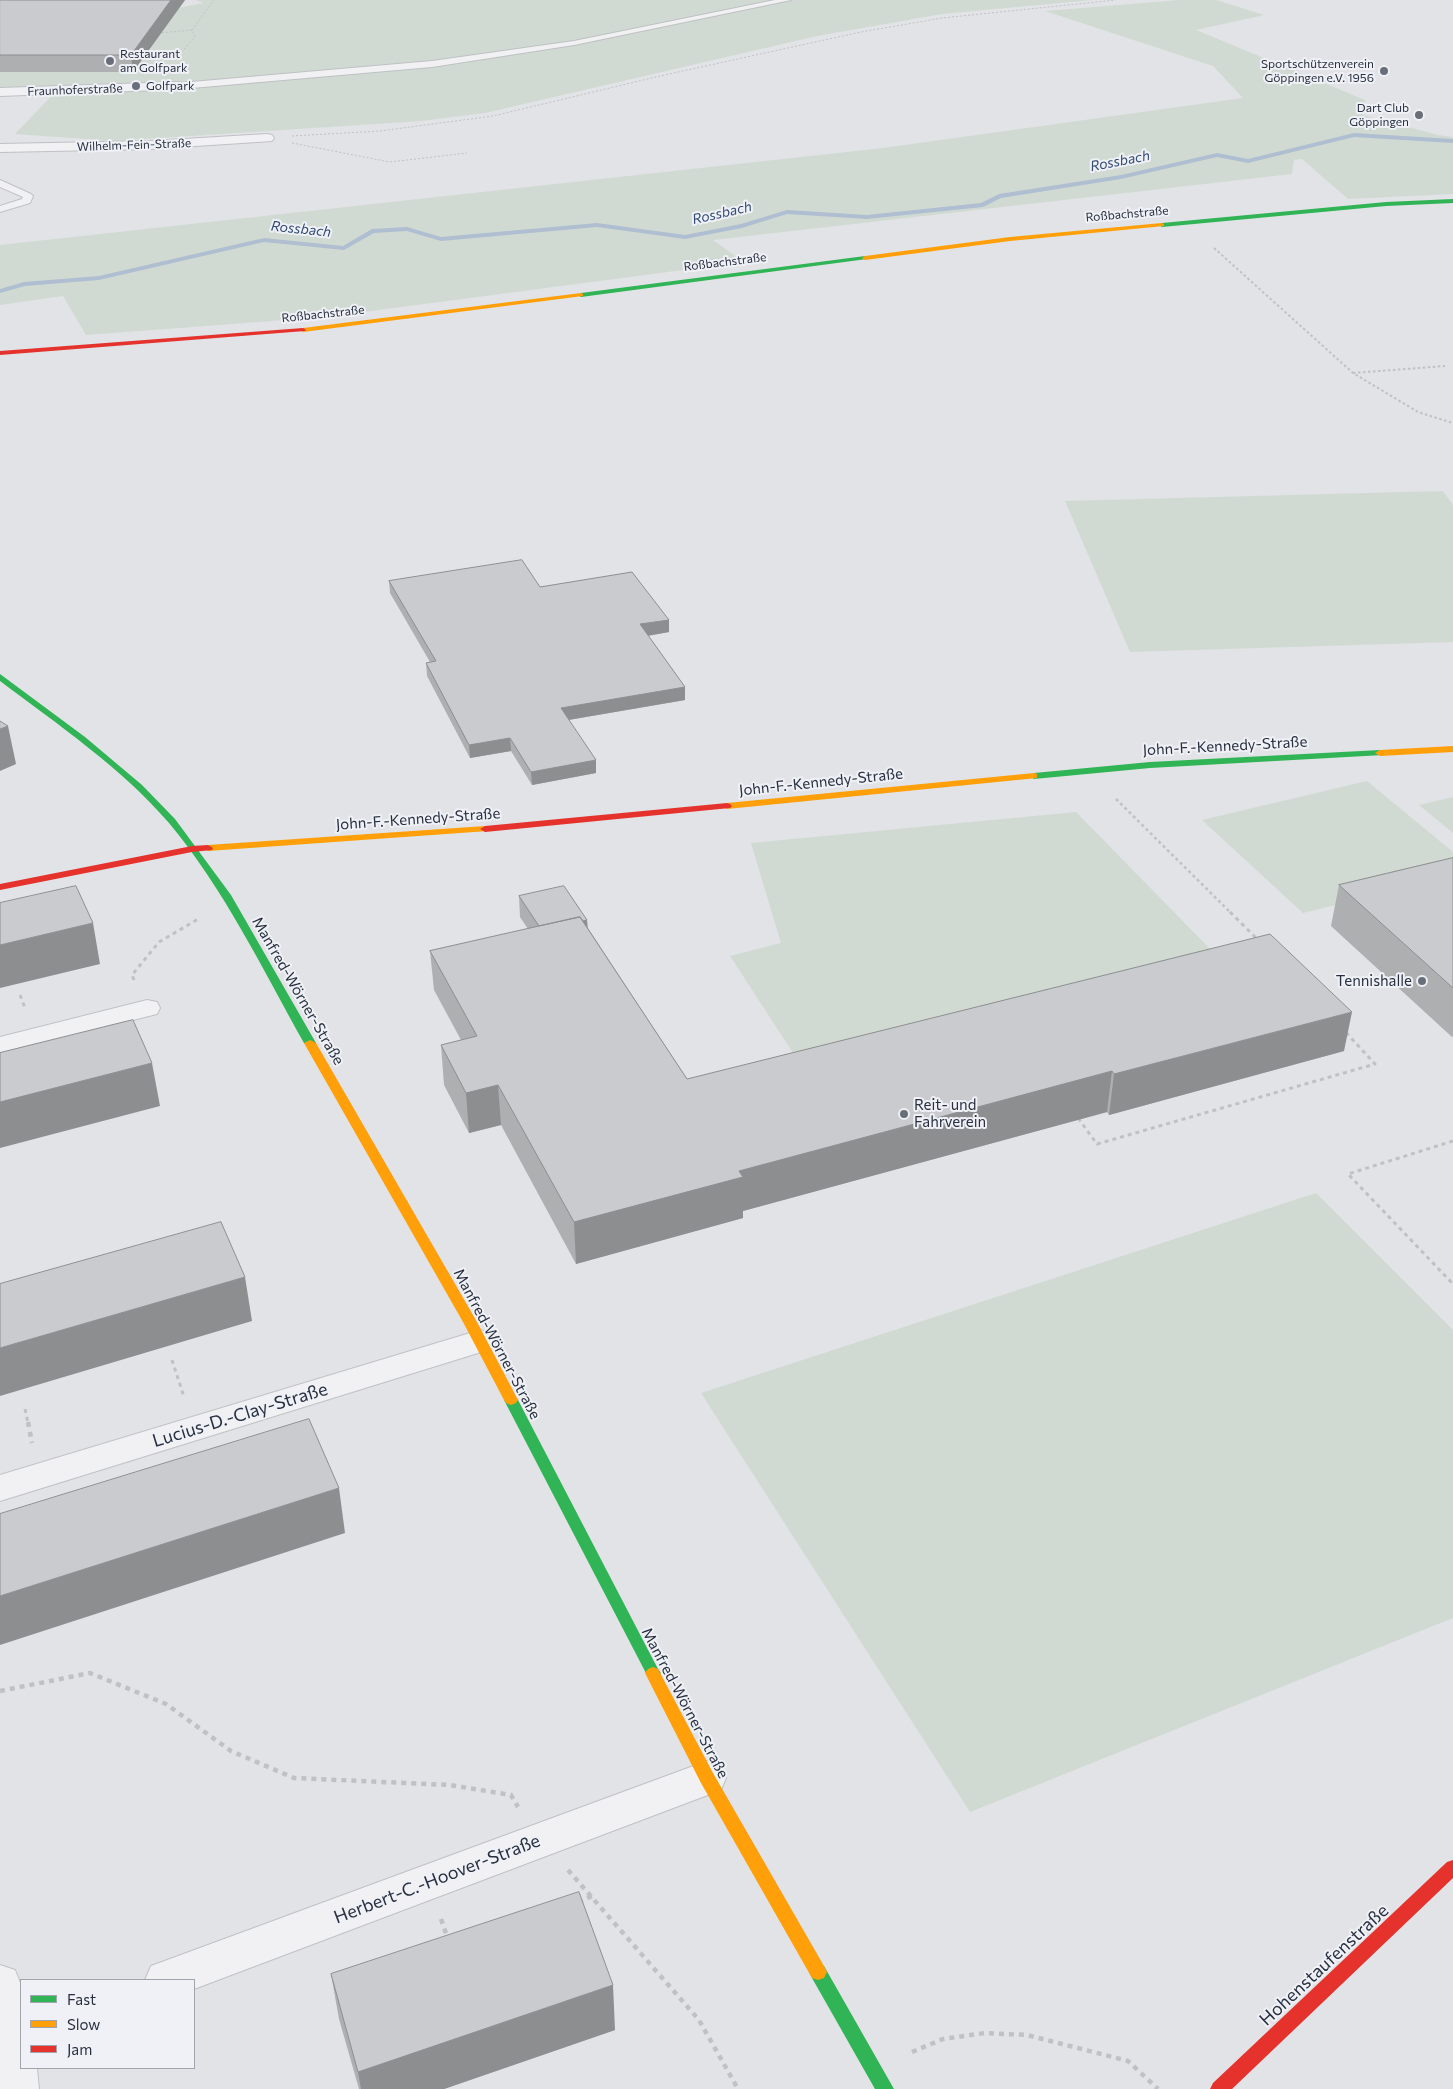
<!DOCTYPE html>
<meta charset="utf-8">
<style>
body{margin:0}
#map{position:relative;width:1453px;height:2089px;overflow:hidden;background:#e1e3e6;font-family:Commissioner,sans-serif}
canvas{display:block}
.legend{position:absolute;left:20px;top:1979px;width:175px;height:90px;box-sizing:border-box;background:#eff1f6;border:1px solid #9fa4ad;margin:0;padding:6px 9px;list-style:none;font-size:15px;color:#28303f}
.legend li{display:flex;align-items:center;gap:10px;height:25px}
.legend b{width:25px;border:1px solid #9fa4ad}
</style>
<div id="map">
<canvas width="1453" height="2089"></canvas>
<ul class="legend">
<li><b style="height:6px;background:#30b455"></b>Fast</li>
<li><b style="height:6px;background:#ff9f0a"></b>Slow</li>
<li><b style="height:6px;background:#e5322d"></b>Jam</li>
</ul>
</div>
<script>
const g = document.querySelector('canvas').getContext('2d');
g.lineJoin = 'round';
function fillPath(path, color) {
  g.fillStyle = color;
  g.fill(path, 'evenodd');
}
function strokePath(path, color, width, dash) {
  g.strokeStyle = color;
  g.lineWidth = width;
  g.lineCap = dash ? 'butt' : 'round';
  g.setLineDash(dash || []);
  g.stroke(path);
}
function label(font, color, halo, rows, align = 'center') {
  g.font = font + ' Commissioner,sans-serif';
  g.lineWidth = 4;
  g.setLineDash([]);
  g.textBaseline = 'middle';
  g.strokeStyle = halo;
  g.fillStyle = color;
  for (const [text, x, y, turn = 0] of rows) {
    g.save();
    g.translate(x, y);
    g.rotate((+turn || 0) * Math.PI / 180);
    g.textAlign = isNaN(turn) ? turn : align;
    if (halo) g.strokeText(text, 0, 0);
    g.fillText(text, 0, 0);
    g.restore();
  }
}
fillPath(new Path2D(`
 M 196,0 L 1092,0 L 942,14 L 817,36 L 485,113 L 421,121 L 114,141 L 15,134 L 60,87 L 0,89 L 0,44 L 203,3 Z
 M 1180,0 L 1216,0 L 1264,15 L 1196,30 L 1365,100 L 1363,115 L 1438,135 L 1453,137 L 1453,194 L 1348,199 L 1302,159 L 1294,160 L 1292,174 L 713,240 L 744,262 L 325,317 L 86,335 L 63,296 L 0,305 L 0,245 L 883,148 L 1243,98 L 1213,66 L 1045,11 Z
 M 1443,491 L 1453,505 L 1453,642 L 1130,652 L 1065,501 Z
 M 1367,781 L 1453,852 L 1453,876 L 1303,913 L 1202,820 Z
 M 1453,797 L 1453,833 L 1419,805 Z
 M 1076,812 L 1217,956 L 797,1059 L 730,956 L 781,943 L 751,843 Z
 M 1316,1193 L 1453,1330 L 1453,1618 L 970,1812 L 701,1393 Z`), '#d1dad2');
fillPath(new Path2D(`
 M 1354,133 L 1453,139 L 1453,143 L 1354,137 L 1248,163 L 1217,157 L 1121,179 L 1001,198 L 983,207 L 867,219 L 787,214 L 742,228 L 685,239 L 597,227 L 441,241 L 407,231 L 374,233 L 344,250 L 264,242 L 99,280 L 25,286 L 0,293 L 0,289 L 24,282 L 99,276 L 264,238 L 343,246 L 372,229 L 407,227 L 441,237 L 597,223 L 685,235 L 741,224 L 787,210 L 867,215 L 981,203 L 999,194 L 1121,175 L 1217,153 L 1248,159 Z`), '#b0bed1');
const lane = new Path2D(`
 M 775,0 L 791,0 L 574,45 L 432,67 L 180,89 L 176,86 L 180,83 L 432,61 L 574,41 Z
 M 0,180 L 31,194 L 33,196 L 30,203 L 0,212 L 0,206 L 22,199 L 23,197 L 0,187 Z`);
const street = new Path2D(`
 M 180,82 L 186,86 L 184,89 L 0,96 L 0,88 Z
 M 267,134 L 272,135 L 274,138 L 272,141 L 150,149 L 0,152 L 0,144 L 150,141 Z
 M 147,1000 L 157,1002 L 160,1008 L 157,1014 L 0,1053 L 0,1037 Z
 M 480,1330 L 491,1333 L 496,1341 L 491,1349 L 0,1501 L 0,1475 Z
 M 707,1761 L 721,1766 L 726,1778 L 721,1790 L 194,1989 L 194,1980 L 145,1980 L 151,1966 Z
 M 0,1965 L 15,1970 L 21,1985 L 21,2068 L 37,2068 L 39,2089 L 0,2089 Z`);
strokePath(lane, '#bfc1c4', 2);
strokePath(street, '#bfc1c4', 2);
strokePath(new Path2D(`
 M 192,30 L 214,0
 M 158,33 L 192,30 L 195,37 L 174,60
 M 292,136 L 380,131 L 493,116 L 660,76 L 861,32 L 942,18 L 1116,0
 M 292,143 L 390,162 L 467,153`), '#c0c1c7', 1, [2, 2]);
strokePath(new Path2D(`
 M 1214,248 L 1353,373 L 1418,412 L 1453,423
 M 1353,373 L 1445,366`), '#c0c1c7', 2, [2.5, 2.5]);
strokePath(new Path2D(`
 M 1116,799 L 1231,913`), '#c0c1c7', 2.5, [3, 3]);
strokePath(new Path2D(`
 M 1230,912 L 1257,939
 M 1281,962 L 1375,1064 L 1097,1144 L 1012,1027 Z
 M 134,980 L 132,975 L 159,942 L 200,918
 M 20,995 L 25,1008
 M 1453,1141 L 1348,1174 L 1453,1284
 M 172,1360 L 184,1397
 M 25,1409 L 28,1423`), '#c0c1c7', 3, [4, 4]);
strokePath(new Path2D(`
 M 28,1422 L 32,1443
 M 0,1691 L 90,1673 L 166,1704 L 231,1751 L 294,1778 L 450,1785 L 511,1795 L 518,1807
 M 568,1870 L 699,2020 L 738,2089
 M 578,1902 L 592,1896
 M 441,1919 L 448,1939
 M 912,2052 L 943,2039 L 985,2033 L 1027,2035 L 1128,2061 L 1158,2089`), '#c0c1c7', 4.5, [5, 5]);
fillPath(lane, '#f1f1f3');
fillPath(street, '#f1f1f3');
fillPath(new Path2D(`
 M 1453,199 L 1453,203 L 1386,206 L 1162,227 L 1159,225 L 1162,223 L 1386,202 Z
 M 865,256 L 867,257 L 867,259 L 581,297 L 578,295 L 581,293 Z
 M 0,674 L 85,737 L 142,785 L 175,819 L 231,895 L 316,1043 L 314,1045 L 310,1046 L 304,1043 C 262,968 224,889 169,823 C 124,770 56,723 0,681 Z
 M 1380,750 L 1385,753 L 1383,755 L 1150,768 L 1034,779 L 1029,776 L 1034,773 L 1150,762 Z
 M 511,1395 L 516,1397 L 518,1400 L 658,1669 L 661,1673 L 658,1677 L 653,1679 L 648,1677 L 504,1400 L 506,1397 Z
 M 818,1964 L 824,1966 L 894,2089 L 875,2089 L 812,1978 L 809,1972 L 812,1966 Z`), '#30b455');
fillPath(new Path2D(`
 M 1162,223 L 1164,224 L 1164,226 L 1010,241 L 865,260 L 862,258 L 865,256 L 1010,237 Z
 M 581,293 L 583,294 L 583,296 L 303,332 L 300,330 L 303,328 Z
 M 1453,746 L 1453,752 L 1380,756 L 1375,753 L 1380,750 Z
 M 1034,773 L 1037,774 L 1037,778 L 727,809 L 722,806 L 727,803 Z
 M 485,826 L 490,829 L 488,831 L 208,851 L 203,848 L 208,845 Z
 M 310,1040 L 316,1043 L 477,1322 L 518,1400 L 516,1403 L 511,1405 L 506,1403 L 504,1400 L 463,1322 L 304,1043 Z
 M 653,1667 L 658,1669 L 713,1773 L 824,1966 L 827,1972 L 824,1978 L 818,1980 L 812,1978 L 701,1783 L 645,1673 L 648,1669 Z`), '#ff9f0a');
fillPath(new Path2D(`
 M 303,328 L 306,330 L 305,331 L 0,355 L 0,351 Z
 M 727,803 L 730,804 L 732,806 L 730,808 L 485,832 L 480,829 L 485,826 Z
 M 208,845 L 213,848 L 212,850 L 192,852 L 0,890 L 0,884 L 192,846 Z
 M 1453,1860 L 1453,1878 L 1232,2089 L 1210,2089 L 1213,2083 L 1447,1862 Z`), '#e5322d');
fillPath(new Path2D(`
 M 0,0 L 185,0 L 133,72 L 0,72 Z
 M 389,581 L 540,587 L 669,620 L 669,632 L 648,636 L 685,687 L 685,700 L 569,720 L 596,773 L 532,785 L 511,751 L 470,758 L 427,676 L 426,663 L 430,662 L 390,593 Z
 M 1453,858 L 1453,1036 L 1452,1037 L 1331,926 L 1339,885 Z
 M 519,896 L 587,920 L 588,928 L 687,1079 L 1344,1051 L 1109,1115 L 1107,1112 L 743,1211 L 743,1218 L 576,1264 L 501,1125 L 469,1133 L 444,1085 L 441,1045 L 461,1040 L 434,990 L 430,951 L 528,929 L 520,917 Z
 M 331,1974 L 615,2030 L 444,2089 L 359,2089 L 339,2019 Z`), '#aeafb1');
fillPath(new Path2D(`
 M 171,0 L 185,0 L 133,72 L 131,55 Z
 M 669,620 L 669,632 L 640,637 L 640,624 Z
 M 685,687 L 685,700 L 562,721 L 561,708 Z
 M 8,726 L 16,764 L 0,771 L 0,729 Z
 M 510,738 L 511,751 L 470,758 L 469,745 Z
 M 596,760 L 596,773 L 532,785 L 531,772 Z
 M 587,920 L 588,942 L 542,931 Z
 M 93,923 L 100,964 L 0,988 L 0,945 Z
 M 1352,1012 L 1344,1051 L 1109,1115 L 1114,1074 Z
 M 152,1063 L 160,1106 L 0,1148 L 0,1102 Z
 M 1112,1071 L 1107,1112 L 743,1211 L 743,1218 L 576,1264 L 574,1222 L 739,1171 Z
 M 498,1085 L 501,1125 L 469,1133 L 466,1093 Z
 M 245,1277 L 252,1321 L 0,1396 L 0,1348 Z
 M 339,1488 L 345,1533 L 0,1645 L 0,1596 Z
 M 613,1985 L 615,2030 L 444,2089 L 361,2089 L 358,2072 Z`), '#8d8e90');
const building = new Path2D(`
 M 0,0 L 171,0 L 131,55 L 0,55 Z
 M 522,560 L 540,587 L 632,572 L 669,620 L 640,624 L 685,687 L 561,708 L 596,760 L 531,772 L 510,738 L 469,745 L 426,663 L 436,661 L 389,581 Z
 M 0,721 L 8,726 L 0,729 Z
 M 1453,858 L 1453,988 L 1339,885 Z
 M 76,886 L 93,923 L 0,945 L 0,903 Z
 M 564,886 L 587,920 L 583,921 L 580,917 L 539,926 L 519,896 Z
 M 580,917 L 687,1079 L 1270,934 L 1352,1012 L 1114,1074 L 1112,1071 L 739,1171 L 743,1177 L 574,1222 L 498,1085 L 466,1093 L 441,1045 L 477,1036 L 430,951 Z
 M 133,1020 L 152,1063 L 0,1102 L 0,1053 Z
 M 221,1222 L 245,1277 L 0,1348 L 0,1284 Z
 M 309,1419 L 339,1488 L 0,1596 L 0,1514 Z
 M 579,1892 L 613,1985 L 358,2072 L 331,1974 Z`);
fillPath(building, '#cacbce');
strokePath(building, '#8d8e90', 1);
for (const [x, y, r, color] of [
 [110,61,5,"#696f79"],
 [1384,71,5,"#696f79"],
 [136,86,5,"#696f79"],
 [1419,115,5,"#696f79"],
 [1422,981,5,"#696f79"],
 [904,1114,5,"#696f79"]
]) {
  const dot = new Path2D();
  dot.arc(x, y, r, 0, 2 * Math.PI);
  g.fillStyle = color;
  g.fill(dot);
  strokePath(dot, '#eff1f6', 2);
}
label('12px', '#28303f', '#eff1f6', [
 ["Restaurant",120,54],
 ["am Golfpark",120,68],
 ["Sportschützenverein",1374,64,"right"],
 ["Göppingen e.V. 1956",1374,78,"right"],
 ["Golfpark",146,86],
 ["Dart Club",1409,108,"right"],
 ["Göppingen",1409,122,"right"]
], 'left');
label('12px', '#28303f', '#eff1f6', [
 ["Fraunhoferstraße",75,90,-2],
 ["Wilhelm-Fein-Straße",134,145,-2],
 ["Roßbachstraße",1127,214,-5],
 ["Roßbachstraße",725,262,-7],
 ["Roßbachstraße",323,314,-6]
]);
label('italic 14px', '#334c73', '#eff1f6', [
 ["Rossbach",1120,161,-11],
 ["Rossbach",722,213,-13],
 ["Rossbach",301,229,6]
]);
label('15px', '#28303f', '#eff1f6', [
 ["John-F.-Kennedy-Straße",1225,746,-3],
 ["John-F.-Kennedy-Straße",821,782,-6],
 ["John-F.-Kennedy-Straße",418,819,-4],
 ["Manfred-Wörner-Straße",298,991,60],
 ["Manfred-Wörner-Straße",497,1344,62],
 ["Manfred-Wörner-Straße",685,1703,62]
]);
label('15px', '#28303f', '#eff1f6', [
 ["Tennishalle",1412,981],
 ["Reit- und",914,1105,"left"],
 ["Fahrverein",914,1122,"left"]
], 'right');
label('18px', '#28303f', '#eff1f6', [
 ["Lucius-D.-Clay-Straße",240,1415,-17],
 ["Herbert-C.-Hoover-Straße",437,1879,-21],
 ["Hohenstaufenstraße",1324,1965,-43]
]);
</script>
